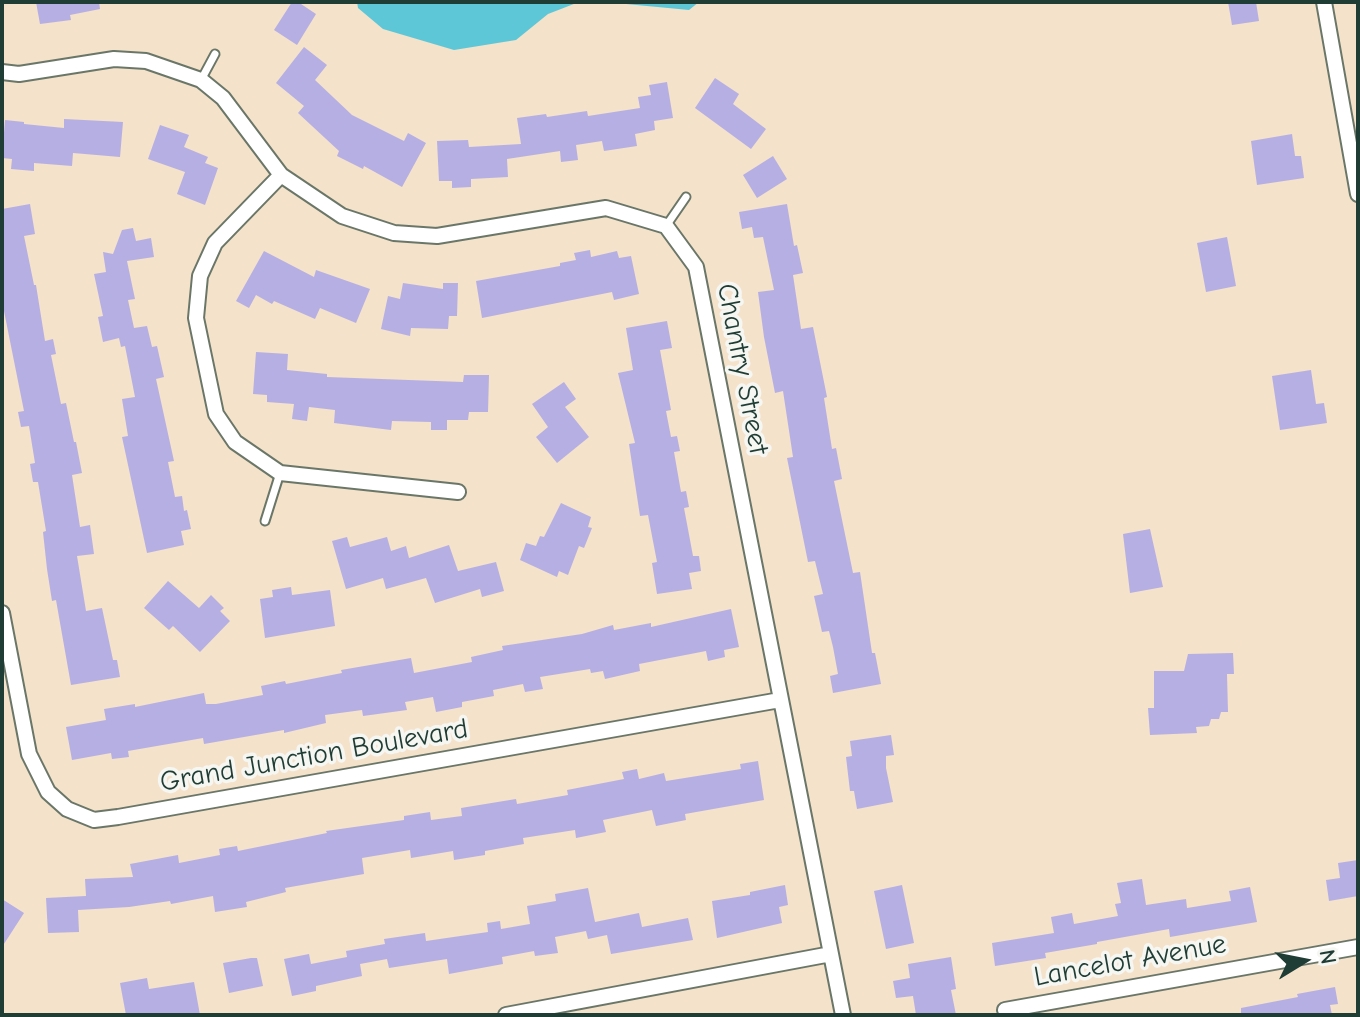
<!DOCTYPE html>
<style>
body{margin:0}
#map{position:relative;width:1360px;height:1017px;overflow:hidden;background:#f4e2ca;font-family:"Comic Neue",sans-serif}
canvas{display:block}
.frame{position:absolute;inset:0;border:4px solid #1f3d34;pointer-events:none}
.north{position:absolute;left:1264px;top:921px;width:80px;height:80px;-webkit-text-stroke:6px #f6f6f2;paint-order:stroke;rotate:80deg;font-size:22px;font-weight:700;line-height:32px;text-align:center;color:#1f3d34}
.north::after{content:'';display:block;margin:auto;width:28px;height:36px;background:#1f3d34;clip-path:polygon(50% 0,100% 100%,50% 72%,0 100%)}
</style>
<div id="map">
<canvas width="1360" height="1017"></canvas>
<div class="frame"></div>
<div class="north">N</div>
</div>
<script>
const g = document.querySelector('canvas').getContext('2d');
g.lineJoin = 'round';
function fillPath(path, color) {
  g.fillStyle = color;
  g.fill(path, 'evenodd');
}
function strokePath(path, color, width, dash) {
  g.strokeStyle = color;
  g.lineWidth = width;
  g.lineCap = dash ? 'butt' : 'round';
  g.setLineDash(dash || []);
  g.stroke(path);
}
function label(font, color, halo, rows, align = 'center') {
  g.font = font + ' "Comic Neue",sans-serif';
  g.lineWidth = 7;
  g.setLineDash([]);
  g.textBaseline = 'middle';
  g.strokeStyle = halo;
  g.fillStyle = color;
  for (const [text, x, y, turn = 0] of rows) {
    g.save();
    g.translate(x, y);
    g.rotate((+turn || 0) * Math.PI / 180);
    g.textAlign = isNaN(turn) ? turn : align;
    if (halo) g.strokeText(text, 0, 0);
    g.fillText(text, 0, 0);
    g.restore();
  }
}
fillPath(new Path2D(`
 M 357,2 L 579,2 L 548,14 L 516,40 L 454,50 L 383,29 L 358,8 Z
 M 605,2 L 699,2 L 689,10 Z`), '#5dc7d8');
fillPath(new Path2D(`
 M 36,2 L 99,2 L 100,9 L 70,15 L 71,20 L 40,24 Z
 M 292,2 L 298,2 L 316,14 L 297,45 L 274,30 Z
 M 1228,2 L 1256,2 L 1259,21 L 1232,25 Z
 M 304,47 L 327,65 L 315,80 L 352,115 L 404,141 L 408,133 L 426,143 L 402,187 L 364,166 L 363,169 L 337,156 L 339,151 L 298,113 L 304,106 L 276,83 Z
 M 715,78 L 739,94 L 733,104 L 766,129 L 751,149 L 695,108 Z
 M 667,82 L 673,118 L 654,121 L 655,130 L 635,134 L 637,146 L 604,151 L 602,141 L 576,145 L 578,160 L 561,162 L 560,151 L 507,159 L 508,177 L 471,179 L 471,187 L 452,188 L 452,181 L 439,181 L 437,141 L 468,140 L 469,147 L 521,144 L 517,118 L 546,114 L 547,117 L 587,111 L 588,116 L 640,108 L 638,97 L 651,95 L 649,85 Z
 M 64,119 L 123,122 L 120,157 L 73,153 L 72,166 L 34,163 L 34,171 L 11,169 L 12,159 L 2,158 L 5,120 L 24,122 L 24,124 L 64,128 Z
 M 160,125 L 189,135 L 184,147 L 208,157 L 205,163 L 218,168 L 205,205 L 177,194 L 185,172 L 148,159 Z
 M 1292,134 L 1295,156 L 1301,156 L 1304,178 L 1257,185 L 1251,141 Z
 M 773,156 L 787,179 L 757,198 L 743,175 Z
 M 30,204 L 35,234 L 24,236 L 34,285 L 36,285 L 45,341 L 53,339 L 56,354 L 51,355 L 61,404 L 66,403 L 74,442 L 76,442 L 82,473 L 72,475 L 80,527 L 90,525 L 94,554 L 77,556 L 86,611 L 102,608 L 113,660 L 117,660 L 120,677 L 71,685 L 56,600 L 52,601 L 47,569 L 43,532 L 46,531 L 38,482 L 33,482 L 30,464 L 35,463 L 29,426 L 21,427 L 18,412 L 24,411 L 2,301 L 2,209 Z
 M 787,204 L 794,246 L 797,245 L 803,273 L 793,275 L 801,329 L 813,327 L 827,397 L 824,398 L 832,449 L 836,448 L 842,479 L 834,481 L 853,573 L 860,572 L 872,653 L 875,653 L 881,684 L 833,693 L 830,676 L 838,674 L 833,647 L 829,631 L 822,632 L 814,596 L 823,594 L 815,561 L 808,562 L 787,458 L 793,457 L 783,391 L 775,393 L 764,337 L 758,292 L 774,290 L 763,237 L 754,238 L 752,227 L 742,229 L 739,212 Z
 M 133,228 L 136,241 L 151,238 L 154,257 L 127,261 L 135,299 L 128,300 L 134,328 L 147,326 L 152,347 L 157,346 L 164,377 L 156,379 L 174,461 L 168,462 L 175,497 L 182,496 L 184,511 L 187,510 L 191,529 L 181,531 L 184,545 L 147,553 L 122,437 L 128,436 L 122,399 L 135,397 L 125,346 L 121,347 L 119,338 L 103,342 L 98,317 L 103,316 L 94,274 L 106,272 L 103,252 L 113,254 L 122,230 Z
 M 1227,237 L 1236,286 L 1206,292 L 1197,243 Z
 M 590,250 L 591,257 L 617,251 L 619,258 L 631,256 L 639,294 L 614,300 L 612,292 L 482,318 L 476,281 L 560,266 L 560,263 L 576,260 L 574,253 Z
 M 264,251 L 314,277 L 316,270 L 370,289 L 356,323 L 320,308 L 315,319 L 274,301 L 272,304 L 256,295 L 249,308 L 236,301 Z
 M 403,283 L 443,289 L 443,283 L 458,283 L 457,316 L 449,316 L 448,329 L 411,328 L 410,336 L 381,329 L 388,296 L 400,299 Z
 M 667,321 L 672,348 L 660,350 L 671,410 L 666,411 L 671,437 L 677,436 L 680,451 L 674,452 L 681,492 L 686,491 L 689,507 L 684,508 L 693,556 L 699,556 L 701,571 L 689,573 L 692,589 L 657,594 L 652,563 L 657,562 L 648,515 L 640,516 L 629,444 L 635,443 L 618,373 L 633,370 L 626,328 Z
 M 256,352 L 288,354 L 287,370 L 327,374 L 327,377 L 463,382 L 464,375 L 489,375 L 488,412 L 469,412 L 468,420 L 447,420 L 447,430 L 431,430 L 431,422 L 392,421 L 391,430 L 334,423 L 335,410 L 309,407 L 307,421 L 292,419 L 294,404 L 267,402 L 267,395 L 253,394 Z
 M 1311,370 L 1316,404 L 1324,403 L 1327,423 L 1280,430 L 1272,376 Z
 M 564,382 L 576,399 L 565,407 L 589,437 L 557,463 L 536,437 L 548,427 L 532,404 Z
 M 561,503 L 591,517 L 588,527 L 592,528 L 584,548 L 579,546 L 568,575 L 559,571 L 557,577 L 520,560 L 526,543 L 536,546 L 540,536 L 544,537 Z
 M 1150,529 L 1163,587 L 1130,593 L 1123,534 Z
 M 347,537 L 350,547 L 387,537 L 391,551 L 406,546 L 409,558 L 449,545 L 458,571 L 496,562 L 504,591 L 482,597 L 480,589 L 435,603 L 426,578 L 386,589 L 383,578 L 346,589 L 332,541 Z
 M 168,581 L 199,608 L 211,595 L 224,608 L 220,611 L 230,621 L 200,652 L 173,626 L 169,630 L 144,608 Z
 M 291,587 L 292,595 L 330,590 L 335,626 L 265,638 L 260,599 L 273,597 L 272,590 Z
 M 731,609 L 739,647 L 724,650 L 725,657 L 708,661 L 706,651 L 639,664 L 640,671 L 605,679 L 603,671 L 591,673 L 590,669 L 540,677 L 543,689 L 525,692 L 523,684 L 493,690 L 494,696 L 462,702 L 462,707 L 436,712 L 433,697 L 405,702 L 407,710 L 363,716 L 362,710 L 325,715 L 326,723 L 284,733 L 284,730 L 204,744 L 203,738 L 128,751 L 129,757 L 112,759 L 111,753 L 72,760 L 66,727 L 106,720 L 104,709 L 135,704 L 135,707 L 204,693 L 206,704 L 216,704 L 263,695 L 261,686 L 285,681 L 286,684 L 342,673 L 341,670 L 411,658 L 414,673 L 472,662 L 471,657 L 503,650 L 502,646 L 582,634 L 613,625 L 614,630 L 651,623 L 651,627 Z
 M 1233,653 L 1234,674 L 1227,674 L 1228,712 L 1221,712 L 1219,719 L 1211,719 L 1209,726 L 1196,727 L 1197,733 L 1150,735 L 1148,708 L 1154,708 L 1154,671 L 1184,671 L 1188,654 Z
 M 891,735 L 894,755 L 886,756 L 886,768 L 893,802 L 857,809 L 854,791 L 850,791 L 846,757 L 852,756 L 850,741 Z
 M 758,761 L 764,800 L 685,814 L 686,820 L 656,826 L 652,810 L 603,820 L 606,832 L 576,838 L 575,830 L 523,838 L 524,844 L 485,851 L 485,855 L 454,860 L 453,851 L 411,858 L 410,850 L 362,858 L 364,874 L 285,888 L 286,892 L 246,902 L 247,907 L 215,912 L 213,896 L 171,904 L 170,901 L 129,907 L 78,910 L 79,932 L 48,933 L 46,898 L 86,896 L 85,879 L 133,877 L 130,864 L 178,855 L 179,863 L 220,855 L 219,849 L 237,846 L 238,851 L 327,833 L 326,831 L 404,820 L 404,816 L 430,812 L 431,820 L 462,816 L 461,808 L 516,799 L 517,804 L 568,795 L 567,790 L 624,779 L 622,772 L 637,769 L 639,779 L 664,773 L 666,781 L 741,769 L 740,764 Z
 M 1358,860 L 1358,896 L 1329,901 L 1326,880 L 1340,878 L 1338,863 Z
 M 1142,879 L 1146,905 L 1186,899 L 1187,908 L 1231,901 L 1229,891 L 1250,887 L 1257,922 L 1170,937 L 1169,929 L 1097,942 L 1097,944 L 1045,953 L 1046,958 L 995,966 L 992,943 L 1054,933 L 1051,917 L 1072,913 L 1074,924 L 1118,916 L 1115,904 L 1121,903 L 1117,883 Z
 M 785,885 L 788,905 L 779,907 L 782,923 L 717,938 L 712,901 L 750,895 L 750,892 Z
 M 902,885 L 914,943 L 886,949 L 874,891 Z
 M 588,888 L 595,922 L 639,913 L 642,927 L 688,918 L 693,940 L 611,954 L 607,935 L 588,939 L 586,931 L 555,937 L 558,953 L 535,956 L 534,951 L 502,957 L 503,964 L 449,974 L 447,959 L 389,968 L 387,959 L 360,964 L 362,976 L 316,986 L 316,991 L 292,996 L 284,959 L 309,954 L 311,964 L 347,957 L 346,951 L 385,944 L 384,939 L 425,933 L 426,941 L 488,932 L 487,923 L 500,921 L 501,929 L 530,924 L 527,906 L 556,901 L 555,894 Z
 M 2,899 L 24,913 L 2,947 Z
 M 951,957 L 956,989 L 951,990 L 956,1015 L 916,1015 L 913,996 L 896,998 L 893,981 L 910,978 L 908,964 Z
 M 251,958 L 257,958 L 263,986 L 229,993 L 223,963 Z
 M 147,978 L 149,989 L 194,982 L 200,1015 L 126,1015 L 120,983 Z
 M 1335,987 L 1338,1004 L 1330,1005 L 1332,1015 L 1241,1015 L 1241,1008 L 1298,997 L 1297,994 Z`), '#b6afe4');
const service = new Path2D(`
 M 201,80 L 215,54
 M 666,226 L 686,197
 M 265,521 L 280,473`);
const minor = new Path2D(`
 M 1324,2 L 1358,194
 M 2,72 L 19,74 L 114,59 L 146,61 L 201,80 L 223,98 L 281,175 L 342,216 L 394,233 L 437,236 L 606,208 L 666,226 L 696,267 L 843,1015
 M 281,175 L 215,243 L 200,276 L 196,318 L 216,414 L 235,442 L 280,473 L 458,492
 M 2,613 L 29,754 L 48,792 L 67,809 L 94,820 L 118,817 L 780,700
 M 1005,1010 L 1358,947
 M 506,1015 L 831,954`);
strokePath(service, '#6a7768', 11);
strokePath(minor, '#6a7768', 18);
strokePath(service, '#fff', 7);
strokePath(minor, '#fff', 14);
label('28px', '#1f3d34', '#f6f6f2', [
 ["Chantry Street",742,369,79],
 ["Grand Junction Boulevard",314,756,-10],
 ["Lancelot Avenue",1130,961,-10]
]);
</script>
